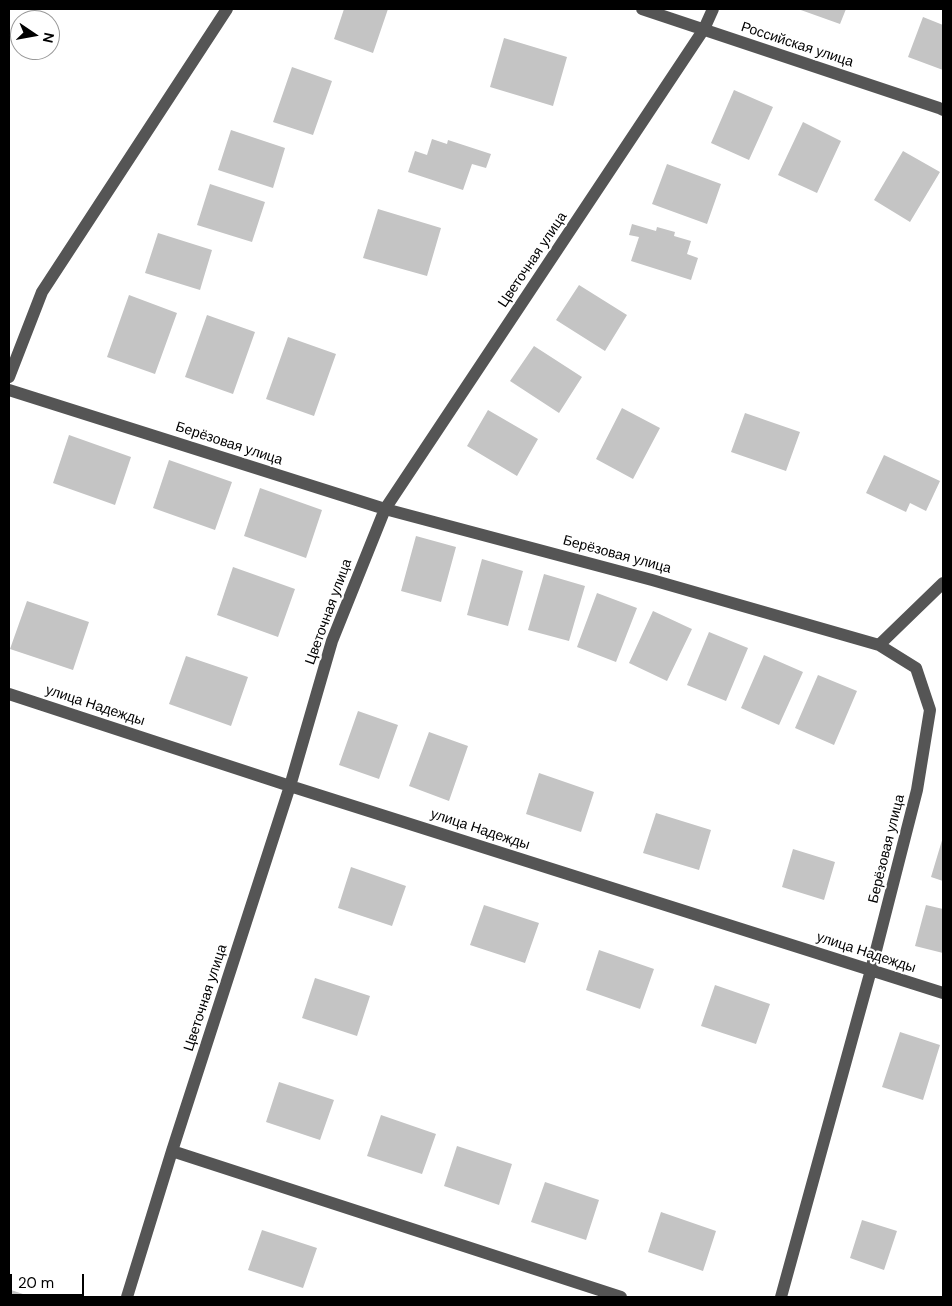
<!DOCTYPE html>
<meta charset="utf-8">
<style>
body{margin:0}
#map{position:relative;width:952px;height:1306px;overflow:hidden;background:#fff;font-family:"DM Sans",sans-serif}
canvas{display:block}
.frame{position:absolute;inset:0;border:10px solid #000;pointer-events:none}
.north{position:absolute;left:10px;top:10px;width:50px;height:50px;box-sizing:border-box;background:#fff;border:1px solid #999;border-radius:50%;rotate:102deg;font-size:14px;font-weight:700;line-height:20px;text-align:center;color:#000}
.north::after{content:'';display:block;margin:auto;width:18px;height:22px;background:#000;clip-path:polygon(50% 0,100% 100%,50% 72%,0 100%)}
.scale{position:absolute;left:10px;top:1274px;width:74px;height:22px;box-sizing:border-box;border:2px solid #000;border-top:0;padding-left:6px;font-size:15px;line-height:18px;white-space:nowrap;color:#000;-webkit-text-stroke:4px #fff;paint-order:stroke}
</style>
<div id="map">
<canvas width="952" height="1306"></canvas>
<div class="frame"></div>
<div class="north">N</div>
<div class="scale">20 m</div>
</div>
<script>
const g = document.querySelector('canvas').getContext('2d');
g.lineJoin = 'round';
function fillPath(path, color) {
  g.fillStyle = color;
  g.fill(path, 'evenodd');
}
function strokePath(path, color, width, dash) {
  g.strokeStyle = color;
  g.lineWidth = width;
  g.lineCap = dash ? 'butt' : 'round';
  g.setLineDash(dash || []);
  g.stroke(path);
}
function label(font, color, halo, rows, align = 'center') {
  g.font = font + ' "DM Sans",sans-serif';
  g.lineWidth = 4.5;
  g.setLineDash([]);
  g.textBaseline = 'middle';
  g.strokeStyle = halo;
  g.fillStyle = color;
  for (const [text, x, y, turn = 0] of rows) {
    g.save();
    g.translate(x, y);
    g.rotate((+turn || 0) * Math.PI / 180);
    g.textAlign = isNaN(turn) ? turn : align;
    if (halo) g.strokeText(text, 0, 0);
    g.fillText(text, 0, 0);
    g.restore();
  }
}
fillPath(new Path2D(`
 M 344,9 L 388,9 L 373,53 L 334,39 Z
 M 798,9 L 846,9 L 840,24 Z
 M 923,17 L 943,25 L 943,70 L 908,57 Z
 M 504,38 L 567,57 L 553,106 L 490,87 Z
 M 292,67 L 332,81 L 313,135 L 273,122 Z
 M 734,90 L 773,107 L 749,160 L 711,143 Z
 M 803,122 L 841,141 L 817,193 L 778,175 Z
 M 231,130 L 285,148 L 273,188 L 218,170 Z
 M 432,139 L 447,144 L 448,140 L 491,154 L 486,168 L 472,164 L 463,190 L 408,172 L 415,151 L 427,155 Z
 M 903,151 L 940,172 L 910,222 L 874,200 Z
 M 667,164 L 721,184 L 707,224 L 652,204 Z
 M 210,184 L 265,202 L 252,242 L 197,225 Z
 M 378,209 L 441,228 L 427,276 L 363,258 Z
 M 632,224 L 656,231 L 657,227 L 675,232 L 674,236 L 691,241 L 687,254 L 698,258 L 691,280 L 631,261 L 639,237 L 629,235 Z
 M 158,233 L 212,250 L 200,290 L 145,273 Z
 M 579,285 L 627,315 L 605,351 L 556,320 Z
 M 129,295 L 177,313 L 155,374 L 107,357 Z
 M 207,315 L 255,332 L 233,394 L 185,377 Z
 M 288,337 L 336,354 L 314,416 L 266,399 Z
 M 534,346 L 582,377 L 559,413 L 510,381 Z
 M 622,408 L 660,428 L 633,479 L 596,459 Z
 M 488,410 L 538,439 L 517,476 L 467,446 Z
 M 745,413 L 800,432 L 786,471 L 731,452 Z
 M 69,435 L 131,457 L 115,505 L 53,483 Z
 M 884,455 L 940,481 L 926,511 L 910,503 L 906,512 L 866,493 Z
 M 169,460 L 232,482 L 215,530 L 153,508 Z
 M 260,488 L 322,510 L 306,558 L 244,536 Z
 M 416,536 L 456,547 L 441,602 L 401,591 Z
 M 482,559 L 523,571 L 508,626 L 467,615 Z
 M 233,567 L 295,589 L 278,637 L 217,615 Z
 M 544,574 L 585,586 L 569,641 L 528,630 Z
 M 597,593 L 637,608 L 616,662 L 577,647 Z
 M 27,601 L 89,622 L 73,670 L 10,649 Z
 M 653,611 L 692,629 L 667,681 L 629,663 Z
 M 709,632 L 748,648 L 726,701 L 687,685 Z
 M 764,655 L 803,672 L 779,725 L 741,708 Z
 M 186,656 L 248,677 L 231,726 L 169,704 Z
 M 818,675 L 857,691 L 834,745 L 795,728 Z
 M 358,711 L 398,725 L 379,779 L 339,765 Z
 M 429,732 L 468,746 L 449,801 L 409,786 Z
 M 539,773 L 594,792 L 581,832 L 526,814 Z
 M 656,813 L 711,830 L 699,870 L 643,853 Z
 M 943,837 L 943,881 L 931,877 Z
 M 793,849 L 835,862 L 824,900 L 782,887 Z
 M 351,867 L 406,886 L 392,926 L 338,908 Z
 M 484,905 L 539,923 L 525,963 L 470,945 Z
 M 926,905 L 943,909 L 943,953 L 915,946 Z
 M 599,950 L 654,969 L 640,1009 L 586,990 Z
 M 315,978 L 370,996 L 357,1036 L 302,1018 Z
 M 715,985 L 770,1004 L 756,1044 L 701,1026 Z
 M 900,1032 L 940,1045 L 923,1100 L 882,1087 Z
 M 279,1082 L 334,1100 L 320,1140 L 266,1122 Z
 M 381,1115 L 436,1134 L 422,1174 L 367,1156 Z
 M 457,1146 L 512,1164 L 499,1205 L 444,1186 Z
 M 545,1182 L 599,1200 L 586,1240 L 531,1222 Z
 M 661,1212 L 716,1231 L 703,1271 L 648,1252 Z
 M 862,1220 L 897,1231 L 884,1270 L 850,1258 Z
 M 262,1230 L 317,1248 L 303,1288 L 248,1270 Z
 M 11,1290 L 32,1297 L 9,1297 Z`), '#c4c4c4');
strokePath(new Path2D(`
 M 642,9 L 939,108 L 943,110
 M 9,377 L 42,292 L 227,9
 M 9,390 L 385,509 L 652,580 L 879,645 L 916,668 L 930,710 L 917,790 L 871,970 L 781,1297
 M 879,645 L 943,583
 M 9,694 L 290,786 L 943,993
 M 172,1151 L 621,1297
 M 127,1297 L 172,1151 L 290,786 L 332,641 L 385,509 L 704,29 L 713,9`), '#555', 12);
label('14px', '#000', '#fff', [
 ["Российская улица",797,45,18],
 ["Цветочная улица",533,260,-56],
 ["Берёзовая улица",229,444,18],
 ["Берёзовая улица",617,555,15],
 ["Цветочная улица",329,612,-70],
 ["улица Надежды",95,706,18],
 ["улица Надежды",480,830,18],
 ["Берёзовая улица",887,849,-76],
 ["улица Надежды",866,953,18],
 ["Цветочная улица",206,998,-72]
]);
</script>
